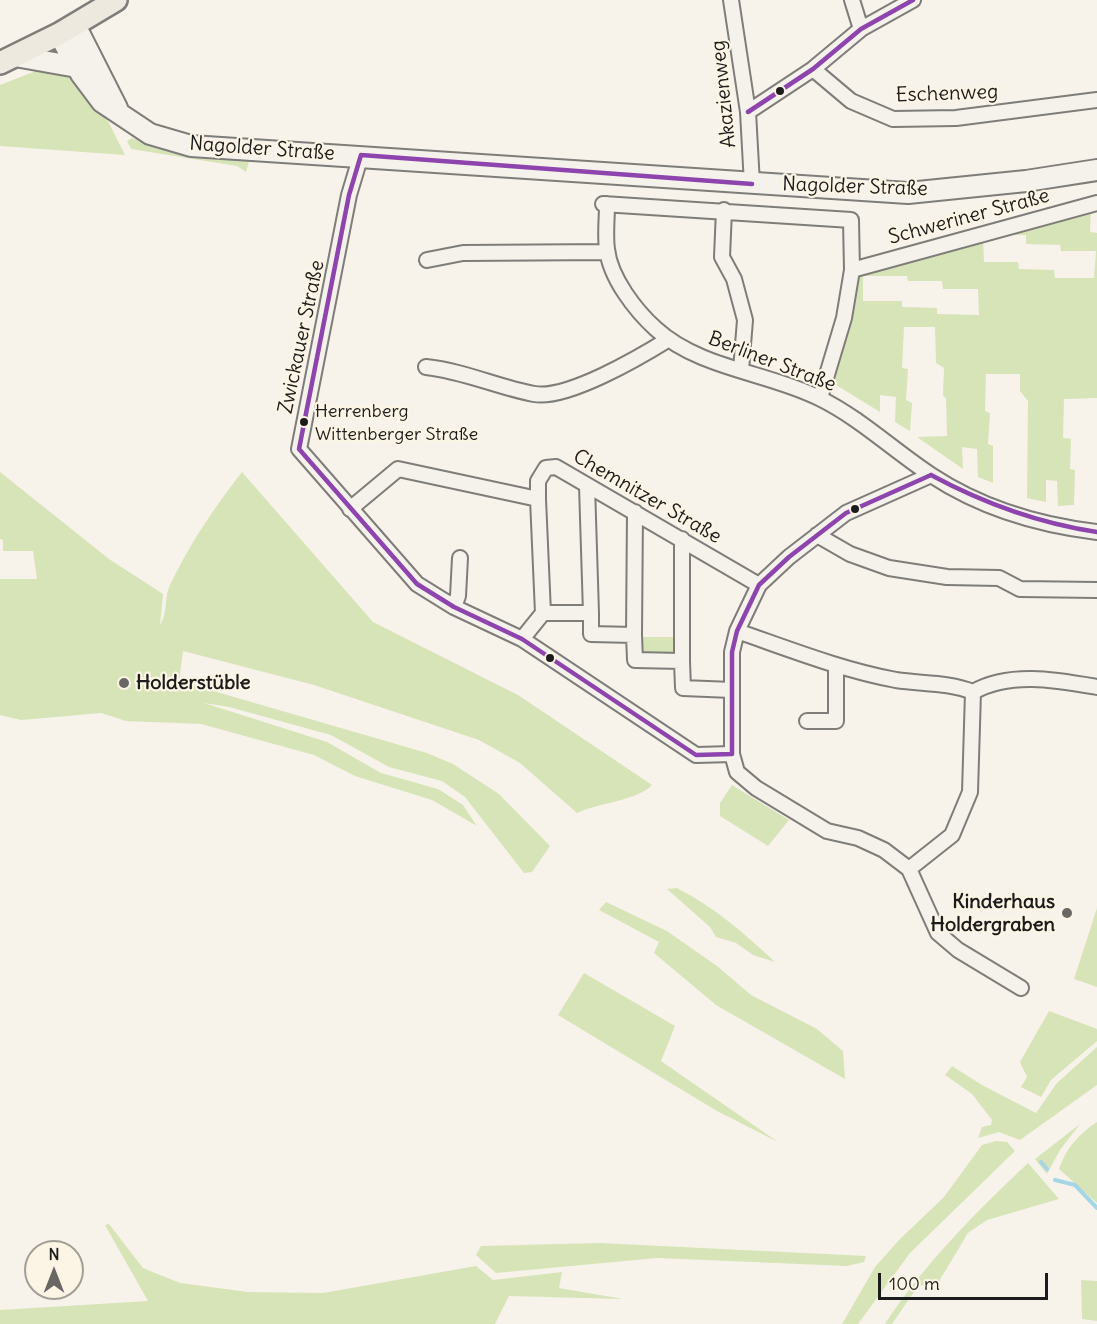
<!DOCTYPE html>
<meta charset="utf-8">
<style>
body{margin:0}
#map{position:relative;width:1097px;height:1324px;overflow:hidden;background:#f7f3ea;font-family:Delius,sans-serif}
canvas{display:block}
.north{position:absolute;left:24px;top:1240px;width:60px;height:60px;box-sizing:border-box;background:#fcf5e5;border:2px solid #a29e95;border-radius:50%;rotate:0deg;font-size:16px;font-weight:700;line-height:24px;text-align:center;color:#1c1c1c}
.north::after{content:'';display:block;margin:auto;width:21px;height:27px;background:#696764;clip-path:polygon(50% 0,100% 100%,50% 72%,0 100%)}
.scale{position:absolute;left:878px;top:1273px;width:170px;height:27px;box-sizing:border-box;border:3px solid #1c1c1c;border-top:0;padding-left:8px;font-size:18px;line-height:21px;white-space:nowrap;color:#1c1c1c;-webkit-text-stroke:4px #fcf5e5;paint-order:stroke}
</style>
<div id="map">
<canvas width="1097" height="1324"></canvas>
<div class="north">N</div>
<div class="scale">100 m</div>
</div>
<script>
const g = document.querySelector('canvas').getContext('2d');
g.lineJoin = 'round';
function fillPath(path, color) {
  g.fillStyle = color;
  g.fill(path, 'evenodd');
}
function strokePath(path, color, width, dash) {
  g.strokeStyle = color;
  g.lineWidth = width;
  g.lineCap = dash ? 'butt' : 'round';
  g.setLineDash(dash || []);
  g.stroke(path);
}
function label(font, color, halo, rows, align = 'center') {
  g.font = font + ' Delius,sans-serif';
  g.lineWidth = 4.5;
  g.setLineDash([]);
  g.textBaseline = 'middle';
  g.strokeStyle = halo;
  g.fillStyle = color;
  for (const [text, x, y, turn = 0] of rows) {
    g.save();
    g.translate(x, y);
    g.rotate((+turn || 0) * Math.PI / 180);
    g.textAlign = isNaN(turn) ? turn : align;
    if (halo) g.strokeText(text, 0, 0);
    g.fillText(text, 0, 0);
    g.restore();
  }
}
fillPath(new Path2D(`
 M 46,67 L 69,75 L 109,123 L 125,155 L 0,146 L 0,85 Z
 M 132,138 L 165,150 L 250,158 L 246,172 L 237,166 L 131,149 L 127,141 Z
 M 1091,209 L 1090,232 L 1097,233 L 1097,398 L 1064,399 L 1063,438 L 1071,439 L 1070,469 L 1075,470 L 1074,505 L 1058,506 L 1057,481 L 1046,480 L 1046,502 L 1027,498 L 1028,401 L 1020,391 L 1020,374 L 986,374 L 985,411 L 990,413 L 988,444 L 993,446 L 993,483 L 978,477 L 977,449 L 962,447 L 963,469 L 917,437 L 947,436 L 946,399 L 943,395 L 944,368 L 936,363 L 935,327 L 904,327 L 902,368 L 908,369 L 906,400 L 912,403 L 910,431 L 895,422 L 896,397 L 880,395 L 880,412 L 833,383 L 850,327 L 860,273 L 983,238 L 984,262 L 1018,262 L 1019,269 L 1054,270 L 1055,278 L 1094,278 L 1096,251 L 1061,251 L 1060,245 L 1026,244 L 1026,235 L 991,235 ZM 907,276 L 908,281 L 942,281 L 943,289 L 978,289 L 979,315 L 937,314 L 937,308 L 902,307 L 902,301 L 863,301 L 863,276 Z
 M 0,472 L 109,559 L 163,594 L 160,625 C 168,614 164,597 170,585 C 190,543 214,508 242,472 L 373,622 L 518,695 L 652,785 C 639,800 598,803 577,813 L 520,763 L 479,740 L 314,685 L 183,651 L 179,681 L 427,753 L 453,764 L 499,794 L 550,846 L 532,872 L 524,873 L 465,797 L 442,781 L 389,767 L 331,735 L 229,707 L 204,703 L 327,742 L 381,773 L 438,789 L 463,805 L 477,826 L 432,800 L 355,776 L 314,755 L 201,724 L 126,721 L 101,713 L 21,720 L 0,715 L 0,579 L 37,579 L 33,551 L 3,551 L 3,540 L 0,539 Z
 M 641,637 L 679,637 L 676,656 L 640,655 Z
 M 732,785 L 789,820 L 768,846 L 720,816 L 720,803 Z
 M 677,888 C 714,907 744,933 775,962 L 753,955 L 736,943 L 716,937 L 710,927 L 667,889 Z
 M 606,902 L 667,931 L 717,966 L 751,995 L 817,1029 L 843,1051 L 845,1079 L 716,1005 L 654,953 L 659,942 L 599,910 Z
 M 1097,908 L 1097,987 L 1074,979 Z
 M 584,973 L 675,1026 L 661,1061 L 778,1142 L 717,1111 L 558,1015 Z
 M 1049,1011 L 1097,1029 L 1097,1041 L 1051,1080 L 1041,1097 L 1021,1087 L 1027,1077 L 1020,1062 Z
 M 1097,1047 L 1097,1085 L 1020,1140 L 999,1132 L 978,1138 L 982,1127 L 991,1125 L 992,1120 L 972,1094 L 945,1075 L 952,1066 L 982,1085 L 1036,1113 L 1057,1083 Z
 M 1097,1122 L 1097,1203 L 1059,1169 C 1066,1148 1079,1134 1097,1122 Z
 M 1080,1124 L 1060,1150 L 1047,1174 L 1035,1159 Z
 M 996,1141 L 1007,1142 L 1015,1151 L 910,1253 L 858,1324 L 842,1324 L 875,1267 L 899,1240 L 944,1197 L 982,1145 Z
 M 1028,1163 L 1059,1199 L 987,1220 L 968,1233 L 938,1283 L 918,1286 L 892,1324 L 885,1324 C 924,1264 976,1212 1028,1163 Z
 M 109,1224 L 143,1268 L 180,1283 L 248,1292 L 323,1293 L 476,1266 L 493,1280 L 562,1272 L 559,1288 L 623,1299 L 509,1296 L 495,1324 L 0,1324 L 0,1310 L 148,1301 L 105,1225 Z
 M 600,1243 L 866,1256 L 864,1262 L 847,1266 L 657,1258 L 496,1273 L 476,1255 L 481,1246 Z
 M 1081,1280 L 1097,1281 L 1097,1321 L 1082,1319 Z`), '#d7e4b8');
strokePath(new Path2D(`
 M 1041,1162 L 1047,1169
 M 1055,1180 L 1075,1185 L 1097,1208`), '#a6d6e6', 4);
const street = new Path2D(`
 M 731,0 L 748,112 L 752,184
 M 852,0 L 861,29
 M 813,69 L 851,101 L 893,119 L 956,118 L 1097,100
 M 748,112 L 813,69 L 861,29 L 913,0
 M 361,155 L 349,195 L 299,449 L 417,584 L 454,607 L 522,639 L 696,755 L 732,754
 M 603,204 L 851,220 L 852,270 L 844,318 L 820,398
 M 607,204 C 607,219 605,235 607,249 C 610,278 636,311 656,329 C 700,369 767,372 819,398 C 860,418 893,450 931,475 C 981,508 1038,525 1097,532
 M 724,210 L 722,257 L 734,279 L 745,320 L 741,370
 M 427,260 L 463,253 L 607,252
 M 852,270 L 1097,203
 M 426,367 C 464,371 497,387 534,394 C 567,400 640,357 669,339
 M 931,475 L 846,513 L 789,557 L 759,585 L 737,631 L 732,652 L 732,754 L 737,772 L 756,788 L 827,831 L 858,838 L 884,850 L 909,869 L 938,933 L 958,950 L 1021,988
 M 587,486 L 591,613
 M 350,509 L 398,469 L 538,499
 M 817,535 L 850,554 L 889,568 L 947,577 L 999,578 L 1020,589 L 1097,590
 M 454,607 L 458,596 L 460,558
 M 543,613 L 591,613 L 591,634 L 634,635 L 635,660 L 682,661 L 683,688 L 732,690
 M 737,631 C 789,649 842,670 896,680 C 922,684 948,682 973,692
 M 634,635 L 635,512
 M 522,639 L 543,613 L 538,499 L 538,481 L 546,468 L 556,467 L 759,585
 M 682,661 L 682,539
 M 973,692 C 1010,671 1057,680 1097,687
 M 807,721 L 836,721 L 836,665
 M 909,869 L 952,835 L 970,792 L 973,692`);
const secondary = new Path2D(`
 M 75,25 L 117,108
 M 59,34 L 81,74 L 102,102 L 150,134 L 191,146 L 908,193 L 1026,181 L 1097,170
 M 15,56 L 77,67`);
const primary = new Path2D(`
 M 0,63 L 59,34 L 116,0`);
strokePath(street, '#7f7d79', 18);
strokePath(secondary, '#7f7d79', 24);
strokePath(primary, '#7f7d79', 26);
strokePath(street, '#f5f2ec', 14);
strokePath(secondary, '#f5f2ec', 20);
strokePath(primary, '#eee9df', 21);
strokePath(new Path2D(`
 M 748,112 L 813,69 L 861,29 L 913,0
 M 361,155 L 349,195 L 299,449 L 417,584 L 454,607 L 522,639 L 696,755 L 732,754
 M 361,155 L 752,184
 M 931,475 C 985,504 1037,523 1097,532
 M 732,754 L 732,652 L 737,631 L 759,585 L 789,557 L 846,513 L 931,475`), '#8e44ad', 4.5);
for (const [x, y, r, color] of [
 [780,91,5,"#1c1c1c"],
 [304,422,5,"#1c1c1c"],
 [855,509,5,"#1c1c1c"],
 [550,658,5,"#1c1c1c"],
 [124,683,6,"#696764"],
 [1067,913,6,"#696764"]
]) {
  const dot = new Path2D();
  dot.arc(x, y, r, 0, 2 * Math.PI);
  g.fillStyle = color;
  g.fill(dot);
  strokePath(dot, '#fcf5e5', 2);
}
label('18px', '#1c1c1c', '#fcf5e5', [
 ["Herrenberg",315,412],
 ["Wittenberger Straße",315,435]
], 'left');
label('20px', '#1c1c1c', '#fcf5e5', [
 ["Akazienweg",724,94,-96],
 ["Eschenweg",947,94,-2],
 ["Nagolder Straße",262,149,4],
 ["Nagolder Straße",855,187,2],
 ["Schweriner Straße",969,217,-15],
 ["Zwickauer Straße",302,337,-78],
 ["Berliner Straße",772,362,21],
 ["Chemnitzer Straße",647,497,30]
]);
label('bold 20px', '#1c1c1c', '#fcf5e5', [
 ["Holderstüble",136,683],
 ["Kinderhaus",1055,902,"right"],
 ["Holdergraben",1055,925,"right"]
], 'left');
</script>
